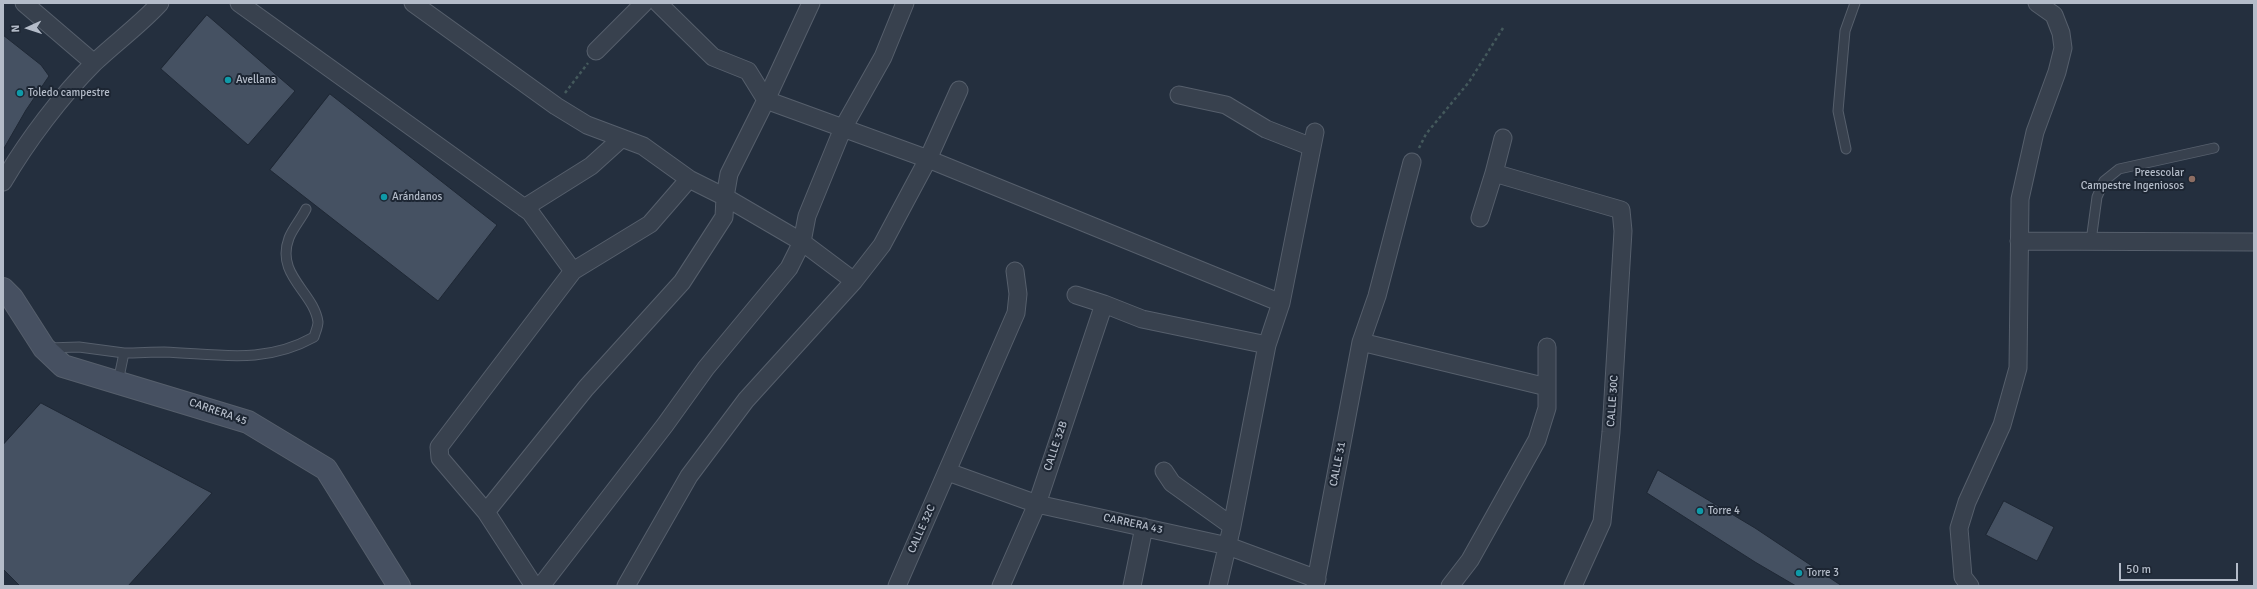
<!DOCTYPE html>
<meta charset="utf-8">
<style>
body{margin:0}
#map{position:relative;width:2257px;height:589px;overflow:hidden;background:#242f3e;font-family:Signika,sans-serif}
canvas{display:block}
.frame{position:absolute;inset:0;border:4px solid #b4bcc9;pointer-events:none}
.north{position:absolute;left:8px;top:8px;width:40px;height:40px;-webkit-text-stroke:3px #1d2633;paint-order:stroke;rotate:267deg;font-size:11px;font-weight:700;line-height:16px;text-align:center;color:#b4bcc9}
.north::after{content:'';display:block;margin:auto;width:14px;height:18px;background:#b4bcc9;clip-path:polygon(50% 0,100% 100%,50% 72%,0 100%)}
.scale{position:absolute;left:2119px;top:563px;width:119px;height:18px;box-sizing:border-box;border:2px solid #b4bcc9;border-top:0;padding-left:5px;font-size:12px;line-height:14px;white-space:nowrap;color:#b4bcc9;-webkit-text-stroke:3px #1d2633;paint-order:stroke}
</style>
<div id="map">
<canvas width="2257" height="589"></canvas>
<div class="frame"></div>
<div class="north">N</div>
<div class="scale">50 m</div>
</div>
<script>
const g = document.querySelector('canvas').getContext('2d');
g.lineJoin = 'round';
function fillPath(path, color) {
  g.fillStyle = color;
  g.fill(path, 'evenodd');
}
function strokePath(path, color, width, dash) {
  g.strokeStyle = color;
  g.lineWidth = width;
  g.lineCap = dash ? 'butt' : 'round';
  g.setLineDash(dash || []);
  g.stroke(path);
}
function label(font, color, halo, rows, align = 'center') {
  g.font = font + ' Signika,sans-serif';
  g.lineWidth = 4;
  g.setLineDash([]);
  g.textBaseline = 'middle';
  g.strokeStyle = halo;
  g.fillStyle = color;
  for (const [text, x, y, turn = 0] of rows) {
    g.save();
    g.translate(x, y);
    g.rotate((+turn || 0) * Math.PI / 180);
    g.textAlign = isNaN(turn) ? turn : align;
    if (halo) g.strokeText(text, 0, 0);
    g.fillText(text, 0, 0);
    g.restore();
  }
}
const building = new Path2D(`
 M 207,15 L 295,91 L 248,145 L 161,69 Z
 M 3,35 L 41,65 L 49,76 L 26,110 L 3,150 Z
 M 330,94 L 497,225 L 438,301 L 270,170 Z
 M 41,403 L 212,493 L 128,586 L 20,586 L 3,569 L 3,445 Z
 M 1658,470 L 1755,528 L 1842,586 L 1796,586 L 1755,562 L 1647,493 Z
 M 2004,501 L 2054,527 L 2037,561 L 1986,535 Z`);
fillPath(building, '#455162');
strokePath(building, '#1f2835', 1);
const lane = new Path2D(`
 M 1846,149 L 1838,111 L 1845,31 L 1855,3
 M 2091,241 L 2097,197 L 2104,181 L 2119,169 L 2214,148
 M 48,348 L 79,347 L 124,353
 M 118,382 L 124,353 C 138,353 151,352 164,352 C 218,354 264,365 314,337 C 315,333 318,327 318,322 C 314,292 275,275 289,238 C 293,228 301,219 306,209`);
const street = new Path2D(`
 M 24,3 L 94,63
 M 239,3 L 530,212 L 573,271
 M 413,3 L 556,106 L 587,125 L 643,146 L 689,179 L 725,197 L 802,242 L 854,281
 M 658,3 L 713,57 L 748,71 L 766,100 L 928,159 L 1281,303
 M 596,51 L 644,3
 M 1179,95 L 1226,105 L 1266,129 L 1312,147
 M 1494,173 L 1503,138
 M 3,182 C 27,141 61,96 94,63 C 116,42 140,25 160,3
 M 524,208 L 591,166 L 622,138
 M 1480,218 L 1494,173 L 1621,210 L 1623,231 L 1611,432 L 1602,522 L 1573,586
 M 2019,241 L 2254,242
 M 1076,295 L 1104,304 L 1142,319 L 1267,345
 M 1361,342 L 1547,387
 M 1164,471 L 1172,483 L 1232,526
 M 948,472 L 1037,504 L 1228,546 L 1317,579
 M 486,512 L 586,388 L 682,282 L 724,217 L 725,197 L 729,174 L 766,100 L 811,3
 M 534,586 L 486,512 L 440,458 L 439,447 L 573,271 L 650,224 L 689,179
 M 541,586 L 665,425 L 706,368 L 789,268 L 802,242 L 807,216 L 843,128 L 883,57 L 905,3
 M 626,586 L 689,476 L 746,400 L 854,281 L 882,245 L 928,159 L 959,90
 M 897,586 L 1016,313 L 1018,294 L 1015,271
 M 1001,586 L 1037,504 L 1104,304
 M 1132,586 L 1144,527
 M 1218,586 L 1232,526 L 1267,345 L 1281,303 L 1315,132
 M 1315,586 L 1361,342 L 1377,296 L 1412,162
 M 1450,586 L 1470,560 L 1537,440 L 1547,408 L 1547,347
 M 1970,586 L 1963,577 L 1959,528 L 1967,502 L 2002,425 L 2018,368 L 2020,199 L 2035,132 L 2057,72 L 2063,48 L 2061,33 L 2054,15 L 2037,3`);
const secondary = new Path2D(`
 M 3,289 L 12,298 L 44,348 L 63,366 L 248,422 L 326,469 L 399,586`);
strokePath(lane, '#565f6c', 11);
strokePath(street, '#565f6c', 19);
strokePath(secondary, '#565f6c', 24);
strokePath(new Path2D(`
 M 565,93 L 588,63
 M 1419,148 L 1426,134 L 1469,82 L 1503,28`), '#44595c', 2.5, [3, 3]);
strokePath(lane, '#38414e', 9);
strokePath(street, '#38414e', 17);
strokePath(secondary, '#465061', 22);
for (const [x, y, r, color] of [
 [228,80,4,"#0f9aa8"],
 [20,93,4,"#0f9aa8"],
 [2192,179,4,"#8d6e63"],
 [384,197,4,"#0f9aa8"],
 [1700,511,4,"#0f9aa8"],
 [1799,573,4,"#0f9aa8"]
]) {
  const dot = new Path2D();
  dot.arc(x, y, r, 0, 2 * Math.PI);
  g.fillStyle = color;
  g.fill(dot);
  strokePath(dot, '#1d2633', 1.5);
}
label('11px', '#b4bcc9', '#1d2633', [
 ["Avellana",236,80],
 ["Toledo campestre",28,93],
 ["Preescolar",2184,173,"right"],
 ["Campestre Ingeniosos",2184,186,"right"],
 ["Arándanos",392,197],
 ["Torre 4",1708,511],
 ["Torre 3",1807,573]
], 'left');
label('11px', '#b4bcc9', '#1d2633', [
 ["CALLE 30C",1613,401,-86],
 ["CARRERA 45",218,412,19],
 ["CALLE 32B",1056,446,-71],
 ["CALLE 31",1338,464,-79],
 ["CARRERA 43",1133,524,12],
 ["CALLE 32C",922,529,-66]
]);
</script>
